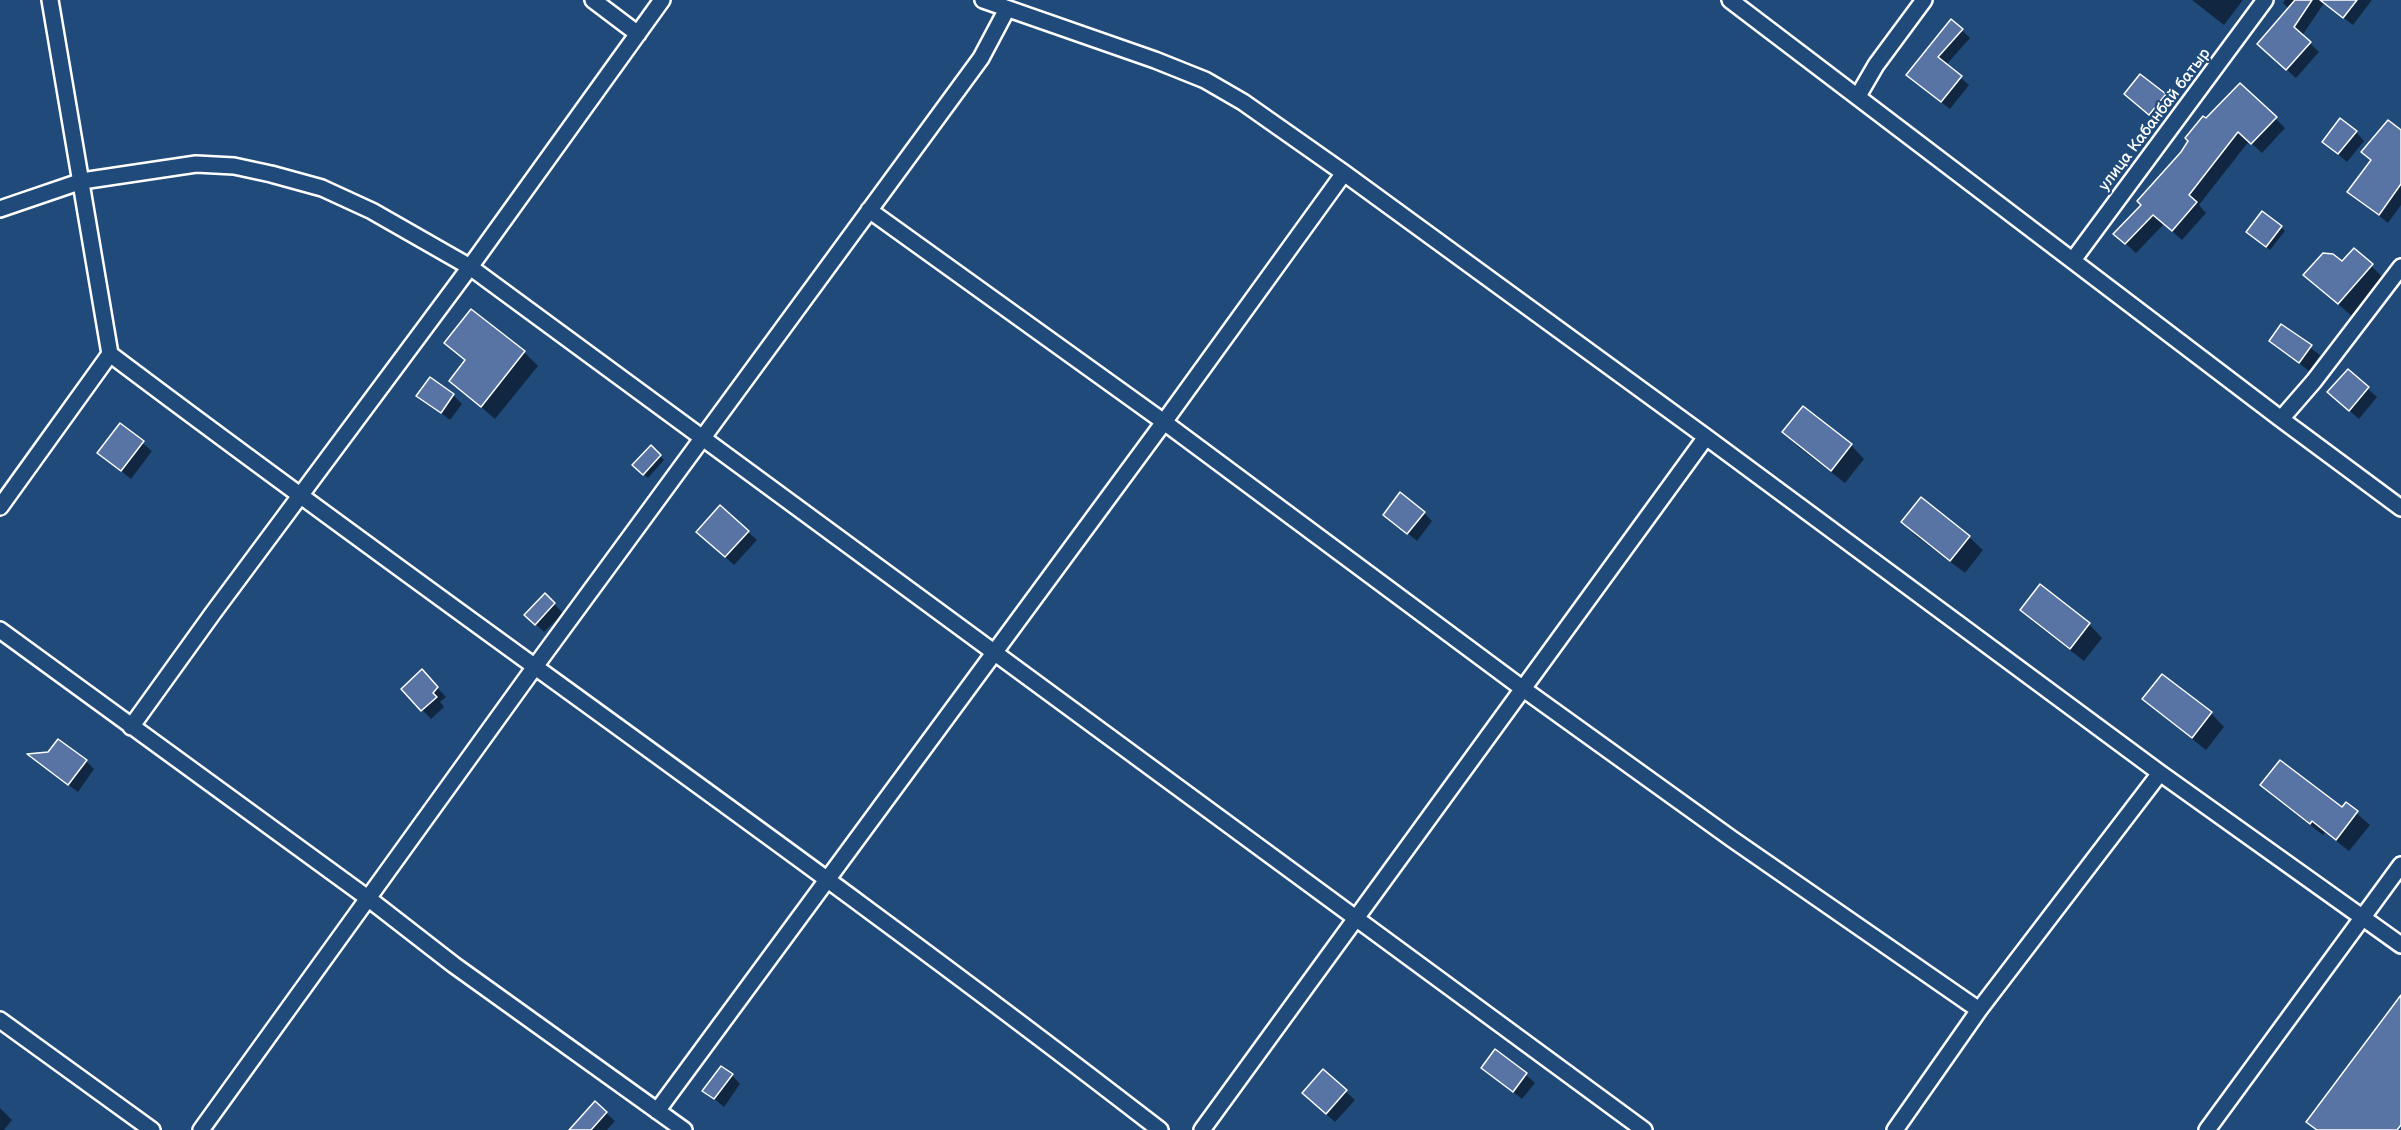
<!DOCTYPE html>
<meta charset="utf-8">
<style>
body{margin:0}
canvas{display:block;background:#1f4a7a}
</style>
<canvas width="2401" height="1130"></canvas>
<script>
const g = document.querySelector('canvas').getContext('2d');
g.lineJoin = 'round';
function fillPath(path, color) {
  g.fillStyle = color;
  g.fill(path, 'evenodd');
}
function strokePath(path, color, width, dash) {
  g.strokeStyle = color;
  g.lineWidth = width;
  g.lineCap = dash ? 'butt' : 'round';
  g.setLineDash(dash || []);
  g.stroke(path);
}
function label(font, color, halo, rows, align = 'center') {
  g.font = font + ' "Balsamiq Sans",sans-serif';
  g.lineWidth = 4.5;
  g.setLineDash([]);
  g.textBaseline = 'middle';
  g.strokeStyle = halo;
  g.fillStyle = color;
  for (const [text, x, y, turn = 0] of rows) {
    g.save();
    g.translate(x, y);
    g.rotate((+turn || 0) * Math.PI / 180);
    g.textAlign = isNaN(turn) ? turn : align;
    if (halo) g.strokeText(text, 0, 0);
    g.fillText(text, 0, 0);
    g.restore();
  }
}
fillPath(new Path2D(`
 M 2192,0 L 2243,0 L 2224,25 Z
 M 2285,0 L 2372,0 L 2353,25 L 2324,3 L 2302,36 L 2319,52 L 2296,78 L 2268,53 L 2289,9 L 2283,3 Z
 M 1952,21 L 1970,38 L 1946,65 L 1969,85 L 1950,109 L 1916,83 Z
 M 2126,94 L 2165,95 L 2173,104 L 2159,123 Z
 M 2275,118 L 2285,128 L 2262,153 L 2249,141 L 2199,205 L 2206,213 L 2182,240 L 2164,224 L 2136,253 L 2115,234 L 2143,205 L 2206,120 Z
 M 2356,132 L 2364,141 L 2347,162 L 2324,142 Z
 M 2401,132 L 2401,205 L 2388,223 L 2349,192 L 2372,161 L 2363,152 Z
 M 2281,227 L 2285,231 L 2270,250 L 2252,236 Z
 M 2354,250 L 2385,279 L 2353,317 L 2319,288 Z
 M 472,311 L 524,352 L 538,366 L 495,419 L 451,381 L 466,362 L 446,343 Z
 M 2281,326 L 2320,355 L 2309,371 L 2271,341 Z
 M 2348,371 L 2377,397 L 2359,419 L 2338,401 Z
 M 453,395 L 462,404 L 450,420 L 418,396 Z
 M 120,425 L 152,451 L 131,479 L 99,453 Z
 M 1784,432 L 1851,445 L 1864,459 L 1845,483 L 1797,446 Z
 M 651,447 L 664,460 L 648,478 L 634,465 Z
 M 1424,513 L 1432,521 L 1417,541 L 1385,515 Z
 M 1903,522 L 1969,537 L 1983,550 L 1965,573 L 1916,536 Z
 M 748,532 L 757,540 L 734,565 L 707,540 Z
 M 545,595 L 563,613 L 544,632 L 526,615 Z
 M 2022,610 L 2089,624 L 2102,638 L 2084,661 L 2035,623 Z
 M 421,671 L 446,697 L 440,702 L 444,707 L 431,719 L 403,689 Z
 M 2163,676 L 2211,713 L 2224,727 L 2206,750 L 2158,712 L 2144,699 Z
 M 30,756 L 86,761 L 94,769 L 78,792 Z
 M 2262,785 L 2342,810 L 2346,804 L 2370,825 L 2349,851 L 2325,832 L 2323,835 L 2274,797 Z
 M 1483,1068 L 1526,1075 L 1535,1083 L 1522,1099 Z
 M 1323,1071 L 1355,1100 L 1335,1122 L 1312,1102 Z
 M 732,1075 L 740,1084 L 724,1107 L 704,1090 Z
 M 0,1108 L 12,1120 L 4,1130 L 0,1130 Z
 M 606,1113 L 615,1121 L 607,1130 L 571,1130 Z`), '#0007');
const building = new Path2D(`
 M 2295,0 L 2312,0 L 2294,27 L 2311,42 L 2286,70 L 2257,44 Z
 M 2320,0 L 2357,0 L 2343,18 Z
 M 1951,19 L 1963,29 L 1938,57 L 1962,76 L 1941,102 L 1906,75 Z
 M 2140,74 L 2166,94 L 2149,115 L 2124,94 Z
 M 2240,83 L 2277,117 L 2251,144 L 2238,132 L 2189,195 L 2197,202 L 2172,231 L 2153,215 L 2125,244 L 2113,234 L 2141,205 L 2137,201 L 2181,152 L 2188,141 L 2185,138 L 2203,116 L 2206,118 Z
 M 2340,118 L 2357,131 L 2338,154 L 2322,142 Z
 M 2388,120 L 2401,130 L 2401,184 L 2379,215 L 2347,192 L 2371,160 L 2361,152 Z
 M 2262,211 L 2282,226 L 2266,247 L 2246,232 Z
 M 2354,248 L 2373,264 L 2338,304 L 2303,275 L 2323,253 L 2333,254 L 2342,261 Z
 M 471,309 L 525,351 L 481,407 L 449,381 L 465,360 L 444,343 Z
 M 2281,324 L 2312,345 L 2299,363 L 2269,341 Z
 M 2348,369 L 2369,387 L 2349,411 L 2327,392 Z
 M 430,377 L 454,394 L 441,413 L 416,396 Z
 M 1803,406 L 1852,444 L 1831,471 L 1782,432 Z
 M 120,423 L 144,441 L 121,471 L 97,453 Z
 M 651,445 L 661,455 L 643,475 L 632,465 Z
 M 1400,492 L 1425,512 L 1407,534 L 1383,515 Z
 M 1921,497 L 1970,536 L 1950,561 L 1901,522 Z
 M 720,505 L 749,531 L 725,557 L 696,532 Z
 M 2040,584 L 2090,623 L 2070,649 L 2020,610 Z
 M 545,593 L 555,603 L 535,625 L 524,615 Z
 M 422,669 L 438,687 L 433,693 L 437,697 L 421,711 L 401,689 Z
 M 2162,674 L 2212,712 L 2192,738 L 2142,699 Z
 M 58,739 L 87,760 L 68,785 L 27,754 L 48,752 Z
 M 2280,760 L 2342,807 L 2346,802 L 2358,811 L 2336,840 L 2312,821 L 2310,824 L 2260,785 Z
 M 2401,995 L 2401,1125 L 2397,1130 L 2317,1130 L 2306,1122 Z
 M 1495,1049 L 1527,1073 L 1513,1092 L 1481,1068 Z
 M 721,1066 L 733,1074 L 714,1099 L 702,1091 Z
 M 1323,1069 L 1347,1090 L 1326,1114 L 1302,1093 Z
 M 595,1101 L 607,1112 L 591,1130 L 569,1130 Z`);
fillPath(building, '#5774a5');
strokePath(building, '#fff', 1.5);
const minor = new Path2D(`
 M 50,0 L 110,354 C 457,616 816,863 1160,1130
 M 593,0 L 638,34
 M 983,0 L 1155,60 L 1205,80 L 1243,102 L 1344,173 L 1706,437 L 2160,773 L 2401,945
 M 1730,0 L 2281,419 L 2401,508
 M 1858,96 L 1876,65 L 1924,0
 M 0,209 L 82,181 L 196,164 L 234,166 L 271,174 L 322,188 L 372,211 L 470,267 L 1644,1130
 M 869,210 L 1164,422 L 1522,688 L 1732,839 L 1979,1010
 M 2073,260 L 2265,0
 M 2281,419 L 2314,381 L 2401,267
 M 0,507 L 110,354
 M 0,630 L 369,899 L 454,965 L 684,1130
 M 131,727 L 213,613 L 470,267 L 662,0
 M 0,1020 L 152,1130
 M 657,1111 L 1164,422 L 1344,173
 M 201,1130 L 534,668 L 981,58 L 1007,9
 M 1202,1130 L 1706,437
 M 1895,1130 L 1979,1010 L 2160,773
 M 2207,1130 L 2401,865`);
strokePath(minor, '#fff', 20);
strokePath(minor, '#1f4a7a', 15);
label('16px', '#fff', '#1f4a7a', [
 ["улица Кабанбай батыр",2155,120,-53]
]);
</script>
